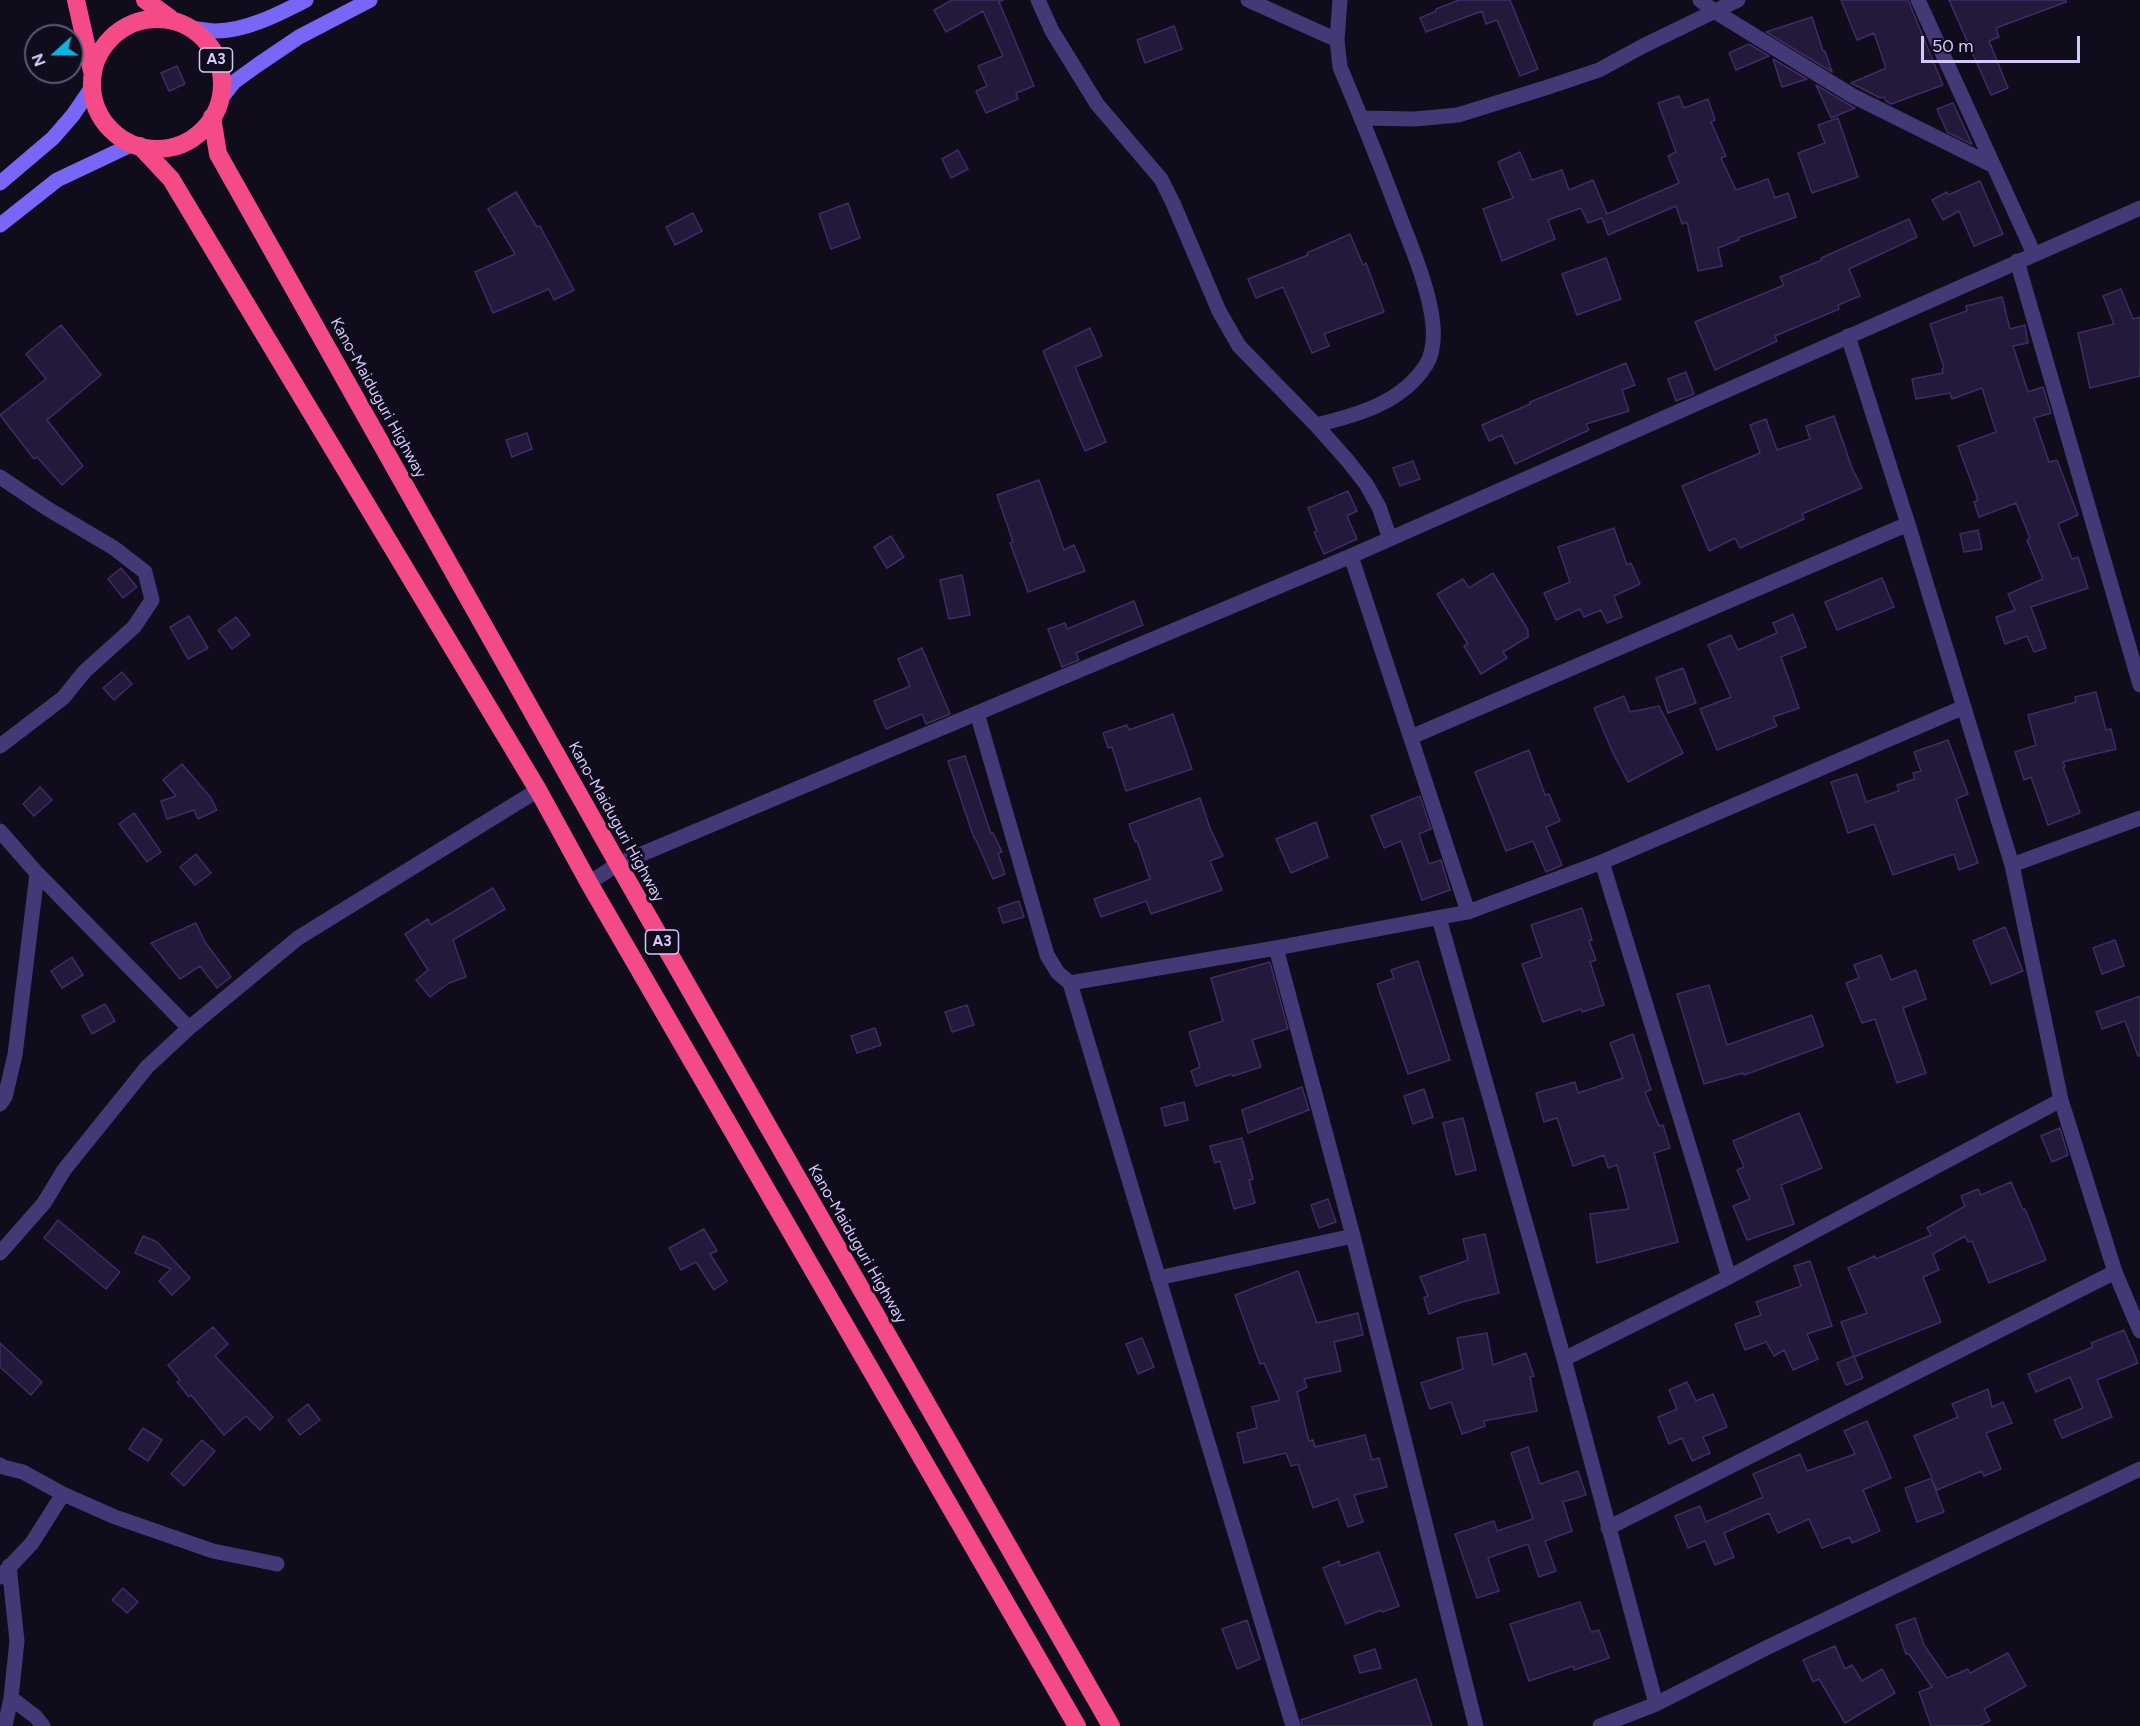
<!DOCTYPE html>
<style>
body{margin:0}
#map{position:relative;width:2140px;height:1726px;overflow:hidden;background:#100c1b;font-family:Figtree,sans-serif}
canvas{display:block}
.north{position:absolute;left:24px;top:24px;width:60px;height:60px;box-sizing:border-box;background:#100c1b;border:2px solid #5f5875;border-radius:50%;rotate:249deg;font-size:16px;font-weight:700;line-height:24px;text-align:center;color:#d5c9fc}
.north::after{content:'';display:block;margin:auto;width:21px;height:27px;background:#0db4e3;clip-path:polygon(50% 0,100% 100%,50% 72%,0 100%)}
.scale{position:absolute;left:1921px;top:36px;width:159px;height:27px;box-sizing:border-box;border:3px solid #d5c9fc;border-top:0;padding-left:8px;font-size:18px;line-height:21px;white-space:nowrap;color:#d5c9fc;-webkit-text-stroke:4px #100c1b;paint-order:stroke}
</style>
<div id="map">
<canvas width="2140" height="1726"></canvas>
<div class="north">N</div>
<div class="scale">50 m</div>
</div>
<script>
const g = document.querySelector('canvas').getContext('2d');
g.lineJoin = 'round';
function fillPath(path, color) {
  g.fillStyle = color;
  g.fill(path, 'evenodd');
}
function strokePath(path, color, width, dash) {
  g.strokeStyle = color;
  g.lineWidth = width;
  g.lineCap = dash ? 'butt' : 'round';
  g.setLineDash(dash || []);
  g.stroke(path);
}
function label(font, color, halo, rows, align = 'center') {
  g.font = font + ' Figtree,sans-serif';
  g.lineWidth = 6;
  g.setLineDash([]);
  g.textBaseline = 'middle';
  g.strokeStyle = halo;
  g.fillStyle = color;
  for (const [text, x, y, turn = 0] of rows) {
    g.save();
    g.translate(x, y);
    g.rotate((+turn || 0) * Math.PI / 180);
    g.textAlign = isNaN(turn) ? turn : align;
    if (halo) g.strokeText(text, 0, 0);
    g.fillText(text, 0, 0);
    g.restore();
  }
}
const building = new Path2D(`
 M 952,0 L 1003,0 L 999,2 L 1034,86 L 1016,93 L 1018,99 L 986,113 L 976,91 L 987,86 L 978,66 L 1003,56 L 983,11 L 946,32 L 934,10 Z
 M 1459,0 L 1510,0 L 1538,69 L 1520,76 L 1497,20 L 1486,24 L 1482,11 L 1426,32 L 1420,18 L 1436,11 L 1436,9 Z
 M 1841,0 L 1908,0 L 1943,85 L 1891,104 L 1886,101 L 1884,97 L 1880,98 L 1851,83 L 1886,68 L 1874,33 L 1857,40 Z
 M 1949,0 L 2066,0 L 2066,2 L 1996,28 L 1999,37 L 1989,41 L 2008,88 L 1991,95 Z
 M 1812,17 L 1823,51 L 1825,51 L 1832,72 L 1766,32 Z
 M 1174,26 L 1182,49 L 1145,63 L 1137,40 Z
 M 1749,44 L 1769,56 L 1736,70 L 1729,53 Z
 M 1773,59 L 1807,79 L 1782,87 Z
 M 177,66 L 185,84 L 169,91 L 161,73 Z
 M 1816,85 L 1848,104 L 1855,108 L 1831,118 Z
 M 1679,96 L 1684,108 L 1708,99 L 1715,120 L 1711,122 L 1726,156 L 1721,158 L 1736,190 L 1768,179 L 1775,198 L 1788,193 L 1796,217 L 1738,238 L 1739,240 L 1718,248 L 1722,266 L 1698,271 L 1687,222 L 1682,224 L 1676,206 L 1608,235 L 1602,218 L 1588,223 L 1581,208 L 1548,220 L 1555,239 L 1502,261 L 1483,209 L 1513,198 L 1498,162 L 1520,152 L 1532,180 L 1562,170 L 1569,190 L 1593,180 L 1607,214 L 1679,183 L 1668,156 L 1676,152 L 1658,103 Z
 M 1953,103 L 1972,144 L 1971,144 L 1947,132 L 1937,109 Z
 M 1838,118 L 1858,177 L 1812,193 L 1798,153 L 1825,143 L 1818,125 Z
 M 958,150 L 968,169 L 951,178 L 942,159 Z
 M 1980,181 L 2003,234 L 1974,246 L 1959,211 L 1943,220 L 1932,200 L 1947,192 L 1948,195 Z
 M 516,192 L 537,227 L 540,226 L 574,290 L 554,300 L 549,289 L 493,313 L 475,272 L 515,254 L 488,209 Z
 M 848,203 L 860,238 L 831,249 L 819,214 Z
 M 693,213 L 702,231 L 675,245 L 666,227 Z
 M 1909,219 L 1917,237 L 1849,269 L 1860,296 L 1838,305 L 1839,309 L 1775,336 L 1777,341 L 1715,370 L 1695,322 L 1784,285 L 1780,277 L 1822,260 L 1821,258 Z
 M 1350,234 L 1363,265 L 1366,263 L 1384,312 L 1324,334 L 1329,346 L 1312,353 L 1283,287 L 1256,298 L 1248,279 L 1308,255 L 1307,253 Z
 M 1606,258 L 1621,299 L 1577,315 L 1562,274 Z
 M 2121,289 L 2133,319 L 2140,317 L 2140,376 L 2090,388 L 2078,333 L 2114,324 L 2103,296 Z
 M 2002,297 L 2010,329 L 2025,325 L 2028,343 L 2013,346 L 2028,392 L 2043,387 L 2051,413 L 2034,418 L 2049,462 L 2057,460 L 2078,515 L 2058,524 L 2072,559 L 2078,557 L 2088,588 L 2031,607 L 2046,648 L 2034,652 L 2027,636 L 2005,644 L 1996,617 L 2015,610 L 2008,594 L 2043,579 L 2027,540 L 2030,538 L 2016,503 L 1979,517 L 1974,502 L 1978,500 L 1958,446 L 1996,432 L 1982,388 L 1952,399 L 1950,393 L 1916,399 L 1912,379 L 1943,373 L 1942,369 L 1944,368 L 1930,324 L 1967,311 L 1966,306 Z
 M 61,325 L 101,375 L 47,420 L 83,466 L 62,485 L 37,457 L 34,459 L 0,415 L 46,379 L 26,354 Z
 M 1090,328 L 1102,356 L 1075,367 L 1106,442 L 1085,451 L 1043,351 Z
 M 1626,363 L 1635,385 L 1622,390 L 1629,411 L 1586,424 L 1589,430 L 1515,464 L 1502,435 L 1489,441 L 1482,425 L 1530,404 L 1530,402 Z
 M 1686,372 L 1694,394 L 1676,401 L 1668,379 Z
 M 1834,416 L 1852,468 L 1862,488 L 1802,514 L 1804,519 L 1740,548 L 1735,538 L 1709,551 L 1682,486 L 1760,453 L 1750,425 L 1766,419 L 1777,450 L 1810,439 L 1806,426 Z
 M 527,433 L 532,449 L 512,457 L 506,440 Z
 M 1413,461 L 1420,479 L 1400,486 L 1393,468 Z
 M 1039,480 L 1064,550 L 1074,545 L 1085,571 L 1028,592 L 1010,543 L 1013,542 L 997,495 Z
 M 1348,491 L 1357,511 L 1347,516 L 1357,539 L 1324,554 L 1314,532 L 1317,531 L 1308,508 Z
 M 1614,528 L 1627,565 L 1631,563 L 1640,584 L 1614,596 L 1622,617 L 1607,623 L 1601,610 L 1584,617 L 1580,609 L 1556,620 L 1544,593 L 1570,582 L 1558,547 Z
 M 1978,530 L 1982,549 L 1964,552 L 1960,534 Z
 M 891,536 L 904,557 L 887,568 L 874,547 Z
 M 121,568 L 137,587 L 123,598 L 108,579 Z
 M 1493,573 L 1528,630 L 1528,637 L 1503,652 L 1507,658 L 1481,674 L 1464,646 L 1468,644 L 1437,594 L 1463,579 L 1469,588 Z
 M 962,575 L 970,615 L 949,619 L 940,580 Z
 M 1882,578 L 1894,607 L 1837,630 L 1825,602 Z
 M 1134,601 L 1143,625 L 1076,653 L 1079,660 L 1062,667 L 1048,629 L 1065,623 L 1067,629 Z
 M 1793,614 L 1806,647 L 1781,657 L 1799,708 L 1773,717 L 1777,726 L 1717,750 L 1700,709 L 1731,697 L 1708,645 L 1731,635 L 1738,650 L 1777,633 L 1773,623 Z
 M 189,616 L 208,648 L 188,659 L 170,627 Z
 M 236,617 L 250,635 L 232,649 L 218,630 Z
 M 922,648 L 950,714 L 926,724 L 922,714 L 886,729 L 874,701 L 910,686 L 898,659 Z
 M 1683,668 L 1696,703 L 1668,713 L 1656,678 Z
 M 122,672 L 132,684 L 114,700 L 103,688 Z
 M 2096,692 L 2106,730 L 2111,729 L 2116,749 L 2063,762 L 2065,767 L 2063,767 L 2080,813 L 2048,825 L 2031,777 L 2024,780 L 2015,752 L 2036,745 L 2028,715 L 2076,702 L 2075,697 Z
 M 1624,696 L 1630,712 L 1659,706 L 1683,753 L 1628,782 L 1612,751 L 1594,708 Z
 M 1173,714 L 1192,769 L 1126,791 L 1112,747 L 1108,748 L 1103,733 L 1127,725 L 1129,730 Z
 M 1948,740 L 1968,794 L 1956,799 L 1978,863 L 1959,870 L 1954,854 L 1893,875 L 1874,824 L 1848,833 L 1831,782 L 1857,774 L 1866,802 L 1899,791 L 1897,785 L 1915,779 L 1913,773 L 1921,771 L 1914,752 Z
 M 1529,750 L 1545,795 L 1549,794 L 1560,821 L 1546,827 L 1562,865 L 1546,872 L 1533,841 L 1506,851 L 1475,772 Z
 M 965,756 L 991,834 L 993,833 L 1002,852 L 998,853 L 1005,874 L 993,879 L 975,838 L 974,838 L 948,761 Z
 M 182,764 L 211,798 L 217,810 L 198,819 L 194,810 L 167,819 L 161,801 L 176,796 L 163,780 Z
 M 40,787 L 52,800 L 34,816 L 23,804 Z
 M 1420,796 L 1431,829 L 1419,834 L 1429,864 L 1441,860 L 1450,890 L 1422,900 L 1401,841 L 1384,848 L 1371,816 Z
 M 1200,798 L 1210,828 L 1223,856 L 1210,861 L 1222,890 L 1151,914 L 1146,901 L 1101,917 L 1094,899 L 1150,879 L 1137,841 L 1135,842 L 1129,824 Z
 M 134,813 L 161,852 L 147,862 L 119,824 Z
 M 1316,822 L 1328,857 L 1291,873 L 1276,839 Z
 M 196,854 L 211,873 L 195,885 L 180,867 Z
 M 493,888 L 505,909 L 453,940 L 466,977 L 449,983 L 430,997 L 416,980 L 428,970 L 405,934 L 428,919 L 431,925 Z
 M 1019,901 L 1024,917 L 1003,923 L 998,908 Z
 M 1582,908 L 1592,940 L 1589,941 L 1596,960 L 1590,962 L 1604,1005 L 1582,1012 L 1581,1009 L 1543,1022 L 1522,964 L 1542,957 L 1531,925 Z
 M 196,923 L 205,942 L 231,977 L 217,988 L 200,966 L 180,979 L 151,943 Z
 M 2005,927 L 2023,971 L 1991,984 L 1973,941 Z
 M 2115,940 L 2124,966 L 2102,974 L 2093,948 Z
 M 1881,955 L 1891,980 L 1916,970 L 1926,999 L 1903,1008 L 1926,1073 L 1897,1083 L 1875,1019 L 1862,1023 L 1846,983 L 1859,978 L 1854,965 Z
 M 72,957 L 83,975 L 62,988 L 51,971 Z
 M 1418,961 L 1450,1060 L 1408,1074 L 1377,984 L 1394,978 L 1391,970 Z
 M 1270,962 L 1288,1029 L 1252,1040 L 1261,1067 L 1233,1076 L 1232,1074 L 1196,1086 L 1191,1071 L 1200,1067 L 1189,1032 L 1223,1021 L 1211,978 Z
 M 1709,985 L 1727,1045 L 1812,1015 L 1823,1046 L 1744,1075 L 1743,1073 L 1704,1084 L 1677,994 Z
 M 2140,996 L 2140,1056 L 2138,1056 L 2125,1021 L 2102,1029 L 2096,1012 Z
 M 105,1004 L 115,1021 L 92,1034 L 82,1016 Z
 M 967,1005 L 974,1025 L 952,1032 L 945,1012 Z
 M 875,1028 L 881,1045 L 857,1053 L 851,1036 Z
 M 1633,1034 L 1651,1090 L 1645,1092 L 1659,1126 L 1663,1125 L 1670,1148 L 1654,1153 L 1678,1242 L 1597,1263 L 1590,1214 L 1629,1209 L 1617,1165 L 1608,1168 L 1604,1155 L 1573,1166 L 1557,1118 L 1544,1122 L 1536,1093 L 1575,1082 L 1578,1093 L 1623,1078 L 1610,1043 Z
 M 1302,1087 L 1309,1110 L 1248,1133 L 1242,1110 Z
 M 1424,1089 L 1433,1117 L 1413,1124 L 1404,1096 Z
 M 1184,1102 L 1188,1120 L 1165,1126 L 1161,1108 Z
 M 1799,1113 L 1822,1168 L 1781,1185 L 1794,1224 L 1747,1240 L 1733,1206 L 1750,1199 L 1737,1170 L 1744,1167 L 1733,1141 Z
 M 1463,1118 L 1476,1170 L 1456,1175 L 1443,1123 Z
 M 2060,1128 L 2068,1155 L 2052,1162 L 2041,1136 Z
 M 1242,1138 L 1253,1179 L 1249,1180 L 1255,1203 L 1234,1209 L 1220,1161 L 1215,1163 L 1210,1146 Z
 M 2011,1182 L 2023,1210 L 2025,1209 L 2046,1260 L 1989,1283 L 1972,1241 L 1968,1242 L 1965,1236 L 1933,1254 L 1939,1270 L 1923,1277 L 1941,1322 L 1854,1357 L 1841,1322 L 1867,1313 L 1848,1268 L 1875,1256 L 1876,1259 L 1931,1235 L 1927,1228 L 1965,1206 L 1961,1196 L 1978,1189 L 1981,1195 Z
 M 1328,1199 L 1336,1222 L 1319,1228 L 1311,1205 Z
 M 58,1220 L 120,1272 L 106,1289 L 44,1238 Z
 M 704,1229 L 717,1251 L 710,1254 L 727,1281 L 714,1290 L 696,1262 L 681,1270 L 669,1248 Z
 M 1485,1234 L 1499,1293 L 1462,1302 L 1429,1314 L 1424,1298 L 1428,1296 L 1420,1277 L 1468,1260 L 1463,1239 Z
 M 143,1236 L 157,1242 L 190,1278 L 172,1295 L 159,1281 L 171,1269 L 135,1253 Z
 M 1810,1261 L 1832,1326 L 1807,1334 L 1818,1359 L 1793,1370 L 1784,1350 L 1774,1356 L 1766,1342 L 1745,1350 L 1735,1324 L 1761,1315 L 1756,1302 L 1801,1286 L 1794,1266 Z
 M 1298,1271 L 1317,1323 L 1358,1313 L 1363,1335 L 1334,1342 L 1341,1371 L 1304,1379 L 1307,1387 L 1297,1392 L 1309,1441 L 1313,1440 L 1315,1447 L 1365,1435 L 1372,1460 L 1379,1458 L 1387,1487 L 1354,1495 L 1363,1522 L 1348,1527 L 1338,1499 L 1313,1508 L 1298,1464 L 1291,1466 L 1286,1453 L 1244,1463 L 1237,1433 L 1257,1428 L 1252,1407 L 1280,1400 L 1264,1363 L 1260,1364 L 1235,1295 Z
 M 213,1327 L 228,1344 L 215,1356 L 273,1417 L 260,1430 L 246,1416 L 224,1435 L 191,1395 L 189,1397 L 177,1382 L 180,1380 L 168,1365 Z
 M 2124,1330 L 2138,1363 L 2097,1380 L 2112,1417 L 2062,1438 L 2054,1420 L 2083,1408 L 2070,1377 L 2036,1392 L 2028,1374 L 2093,1347 L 2091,1343 Z
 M 1487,1333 L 1493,1365 L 1526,1353 L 1534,1376 L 1530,1377 L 1537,1411 L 1484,1421 L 1485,1426 L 1462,1434 L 1451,1402 L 1430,1409 L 1421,1383 L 1463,1369 L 1457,1338 Z
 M 1142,1338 L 1154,1367 L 1138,1374 L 1126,1344 Z
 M 0,1343 L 42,1382 L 31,1395 L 0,1367 Z
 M 1854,1356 L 1863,1378 L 1846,1385 L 1837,1363 Z
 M 1687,1382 L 1696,1401 L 1713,1394 L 1727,1427 L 1703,1437 L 1710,1453 L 1692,1461 L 1682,1438 L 1669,1444 L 1658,1417 L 1677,1409 L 1669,1390 Z
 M 1988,1389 L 1992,1407 L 2003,1402 L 2012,1423 L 1986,1433 L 2001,1469 L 1984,1476 L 1982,1471 L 1937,1490 L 1932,1480 L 1944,1512 L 1917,1522 L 1905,1488 L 1932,1478 L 1914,1436 L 1958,1417 L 1952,1404 Z
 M 308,1404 L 320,1420 L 300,1435 L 288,1420 Z
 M 1867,1421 L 1891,1478 L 1863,1490 L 1880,1531 L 1852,1543 L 1850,1537 L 1822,1548 L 1809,1519 L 1778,1533 L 1769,1513 L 1724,1533 L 1734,1557 L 1715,1565 L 1705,1541 L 1688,1548 L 1675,1516 L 1700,1506 L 1706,1522 L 1763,1497 L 1753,1474 L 1800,1454 L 1807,1471 L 1855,1454 L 1844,1431 Z
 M 143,1428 L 162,1440 L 148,1461 L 129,1449 Z
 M 202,1440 L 215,1451 L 184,1486 L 171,1474 Z
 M 1528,1447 L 1540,1484 L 1578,1471 L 1586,1495 L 1563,1502 L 1572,1531 L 1545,1541 L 1556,1571 L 1539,1577 L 1528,1544 L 1488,1558 L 1499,1591 L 1477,1598 L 1455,1534 L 1494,1521 L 1497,1531 L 1533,1519 L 1511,1453 Z
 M 1379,1552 L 1399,1606 L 1382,1612 L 1381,1610 L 1346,1624 L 1323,1568 L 1339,1561 L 1340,1566 Z
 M 123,1588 L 138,1602 L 127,1613 L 112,1600 Z
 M 1580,1602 L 1591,1632 L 1599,1630 L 1609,1658 L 1574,1670 L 1573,1666 L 1529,1681 L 1510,1624 Z
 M 1915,1618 L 1924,1645 L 1947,1678 L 1968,1669 L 1970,1673 L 2008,1653 L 2026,1686 L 1984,1709 L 1990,1721 L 1979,1726 L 1931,1726 L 1919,1692 L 1932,1687 L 1909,1654 L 1906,1654 L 1896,1625 Z
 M 1247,1620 L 1260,1659 L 1237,1669 L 1222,1629 Z
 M 1835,1646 L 1845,1669 L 1852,1665 L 1862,1681 L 1882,1669 L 1895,1693 L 1845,1723 L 1819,1679 L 1813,1682 L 1803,1660 Z
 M 1375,1649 L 1381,1668 L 1360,1673 L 1354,1656 Z
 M 1416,1679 L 1432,1726 L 1302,1726 L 1301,1720 Z`);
fillPath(building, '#24193a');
strokePath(building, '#3e2c65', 1.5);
strokePath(new Path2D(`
 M 1038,0 L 1052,31 L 1097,104 L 1161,179 L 1173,203 L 1219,311 L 1239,346 L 1316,425 L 1348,461 L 1366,484 L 1379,507 L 1390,539
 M 1248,0 L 1337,40
 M 1700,0 L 1714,11 L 1853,96 L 1994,166
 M 1918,0 L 2034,254
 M 1361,118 L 1415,119 L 1458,115 L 1548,87 L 1599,70 L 1643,46 L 1738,0
 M 2017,261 L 2140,685
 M 1848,336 L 1908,524 L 2012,865 L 2061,1100 L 2115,1272 L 2140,1331
 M 1316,425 C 1357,415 1402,403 1426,365 C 1433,354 1434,338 1433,325 C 1430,292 1413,250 1401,220 C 1382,169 1361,117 1340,67 L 1337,40 L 1340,0
 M 0,477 L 48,509 L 114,548 L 145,572 L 152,600 L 134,627 L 85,671 L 63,698 L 0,746
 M 1351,556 L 1468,912
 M 977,713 L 1047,955 L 1058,973 L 1070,983 L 1276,948 L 1468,912 L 1602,862 L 1964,707
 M 1411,737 L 1908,524
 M 0,831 L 35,871 L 189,1028
 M 1602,862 L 1729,1277
 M 2012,865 L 2140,818
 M 589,883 L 618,864 L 1351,556 L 2140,208
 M 1439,918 L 1564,1359 L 1656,1704
 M 1276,948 L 1353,1236 L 1476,1726
 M 1070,983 L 1293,1726
 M 0,1104 L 5,1097 L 15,1055 L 37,874
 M 0,1253 L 44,1203 L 64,1170 L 147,1067 L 189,1028 L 298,938 L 538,790
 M 1158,1278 L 1353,1236
 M 1564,1359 L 1729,1277 L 2061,1100
 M 0,1465 L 3,1467 L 23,1472 L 63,1494 L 115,1517 L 213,1551 L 277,1564
 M 1608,1528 L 2115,1272
 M 0,1577 L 32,1543 L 63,1494
 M 11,1698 L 36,1717 L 43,1726
 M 5,1726 L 11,1698 L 17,1641 L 9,1566
 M 1600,1726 L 1656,1704 L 1766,1648 L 2140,1469`), '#433977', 15);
strokePath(new Path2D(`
 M 190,28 C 197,29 205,30 213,31 C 244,32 279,14 306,0
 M 219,101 L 234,82 L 259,64 L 299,37 L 370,0
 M 0,183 L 53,138 L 73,115 L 92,87
 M 0,225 L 57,180 L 133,144`), '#7a66f6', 15);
strokePath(new Path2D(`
 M 76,0 L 92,71
 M 145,0 L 170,18
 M92 84a65 65 0 1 1 130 0a65 65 0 1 1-130 0Z
 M 212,117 L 218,154 L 618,864 L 1111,1726
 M 140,146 L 171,179 L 538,790 L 589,883 L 1077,1726`), '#f44b88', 18);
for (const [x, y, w] of [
 [216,60,33],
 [662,942,33]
]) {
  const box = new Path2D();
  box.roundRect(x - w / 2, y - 12, w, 24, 4.5);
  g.fillStyle = '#100c1b';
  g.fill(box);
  strokePath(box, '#d5c9fc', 1.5);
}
label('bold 15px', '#d5c9fc', null, [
 ["A3",216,60],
 ["A3",662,942]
]);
label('16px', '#d5c9fc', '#100c1b', [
 ["Kano-Maiduguri Highway",378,398,61],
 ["Kano-Maiduguri Highway",616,822,61],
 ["Kano-Maiduguri Highway",857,1244,60]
]);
</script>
